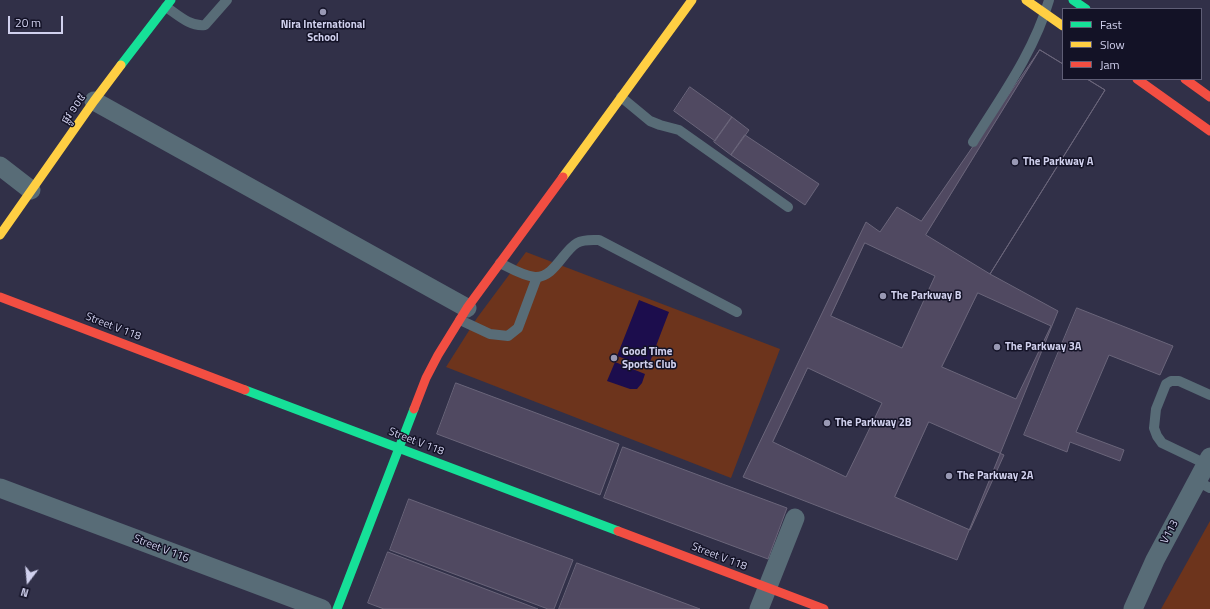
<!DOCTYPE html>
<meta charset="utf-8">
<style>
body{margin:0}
#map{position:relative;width:1210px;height:609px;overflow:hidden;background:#313048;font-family:"Titillium Web",sans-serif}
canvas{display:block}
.legend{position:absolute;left:1062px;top:8px;width:140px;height:72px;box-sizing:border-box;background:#131226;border:1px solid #5f5e76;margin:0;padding:5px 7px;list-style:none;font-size:12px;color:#d1d1ee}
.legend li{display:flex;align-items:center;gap:8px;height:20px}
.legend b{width:20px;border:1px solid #5f5e76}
.north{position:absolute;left:8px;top:561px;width:40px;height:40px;-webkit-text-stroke:3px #131226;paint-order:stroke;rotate:196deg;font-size:11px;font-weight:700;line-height:16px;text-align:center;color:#d1d1ee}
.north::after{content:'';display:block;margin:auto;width:14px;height:18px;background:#d1d1ee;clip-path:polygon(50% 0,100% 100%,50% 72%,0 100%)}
.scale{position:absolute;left:8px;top:16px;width:55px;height:18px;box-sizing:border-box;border:2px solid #d1d1ee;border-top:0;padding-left:5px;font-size:12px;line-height:14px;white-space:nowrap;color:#d1d1ee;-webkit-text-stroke:3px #131226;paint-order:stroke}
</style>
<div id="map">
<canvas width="1210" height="609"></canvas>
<ul class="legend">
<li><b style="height:5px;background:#16e098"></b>Fast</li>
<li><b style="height:5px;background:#ffcf43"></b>Slow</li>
<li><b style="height:5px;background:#f24e42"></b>Jam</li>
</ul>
<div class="north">N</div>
<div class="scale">20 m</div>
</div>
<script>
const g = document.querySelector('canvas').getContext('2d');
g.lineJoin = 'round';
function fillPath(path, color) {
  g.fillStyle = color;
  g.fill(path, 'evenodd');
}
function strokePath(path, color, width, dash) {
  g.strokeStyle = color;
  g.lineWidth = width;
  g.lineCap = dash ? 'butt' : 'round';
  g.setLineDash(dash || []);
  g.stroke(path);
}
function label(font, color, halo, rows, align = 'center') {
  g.font = font + ' "Titillium Web","Noto Sans Khmer",sans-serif';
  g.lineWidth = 3;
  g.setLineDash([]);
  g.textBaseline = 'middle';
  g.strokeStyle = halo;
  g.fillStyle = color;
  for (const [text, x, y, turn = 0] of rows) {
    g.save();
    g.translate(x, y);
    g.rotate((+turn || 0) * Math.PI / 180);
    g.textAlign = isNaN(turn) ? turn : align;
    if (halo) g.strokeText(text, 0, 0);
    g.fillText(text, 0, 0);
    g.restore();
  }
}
fillPath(new Path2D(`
 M 526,252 L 780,349 L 731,478 L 446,367 L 477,318 Z
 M 1210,521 L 1210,609 L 1161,609 Z`), '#6d341c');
fillPath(new Path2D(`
 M 639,300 L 669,312 L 648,367 L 617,356 Z
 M 615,362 L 645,374 L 642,383 L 637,389 L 630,389 L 607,381 Z`), '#1c0d4d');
const building = new Path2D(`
 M 1040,50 L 1063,64 L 1063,79 L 1087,79 L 1105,90 L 990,274 L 926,235 Z
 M 1040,50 L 1063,64 L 1063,79 L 1087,79 L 1105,90 L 990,274 L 1058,311 L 957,560 L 743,477 L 866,222 L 880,232 L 897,207 L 921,221 Z
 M 690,87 L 732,117 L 715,141 L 674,111 Z
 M 732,117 L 749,130 L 731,155 L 714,142 Z
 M 745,135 L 819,184 L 805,205 L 731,155 Z
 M 865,243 L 935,276 L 902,348 L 831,316 Z
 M 978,293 L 1051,326 L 1016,399 L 942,367 Z
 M 1077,308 L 1173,346 L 1160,375 L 1109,355 L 1076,432 L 1124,450 L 1120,461 L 1070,442 L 1067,452 L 1024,435 Z
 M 808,368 L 882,403 L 846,477 L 773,442 Z
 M 456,383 L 619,444 L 600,495 L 437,434 Z
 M 929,422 L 1004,455 L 970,530 L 895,497 Z
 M 623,447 L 787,508 L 768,559 L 604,498 Z
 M 409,499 L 573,560 L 554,609 L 548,609 L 390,550 Z
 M 388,552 L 538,609 L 384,609 L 368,603 Z
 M 577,563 L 700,609 L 559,609 Z`);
fillPath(building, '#504961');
strokePath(building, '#6a657a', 1);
strokePath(new Path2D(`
 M 166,7 C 178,15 190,27 205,25 L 227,0
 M 621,97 L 650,121 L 660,125 L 679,130 L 788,207
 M 973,142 C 1001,97 1034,52 1049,0
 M 500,263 C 510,268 523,276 535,277 C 554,278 563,251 577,243 C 584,239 592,240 599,240 L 737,312
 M 460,320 L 490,334 L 508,336 L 518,328 L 537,277
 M 1206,464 L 1162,443 L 1157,436 L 1154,428 L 1156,409 L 1166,384 L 1171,381 L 1179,381 L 1210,395
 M 1197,481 L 1210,488`), '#586c77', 10);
strokePath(new Path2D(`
 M 94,101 L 467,308
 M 0,166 L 31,190
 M 0,488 L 322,609
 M 759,609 L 795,518
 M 1133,609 L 1155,560 L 1210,457`), '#586c77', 19);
strokePath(new Path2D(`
 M 1073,0 L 1086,9
 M 121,65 L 171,0
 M 245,390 L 618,531
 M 337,609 L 414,409`), '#16e098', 9);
strokePath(new Path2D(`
 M 1026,0 L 1063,26
 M 563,177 L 692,0
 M 0,235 L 94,101 L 121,65`), '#ffcf43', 9);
strokePath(new Path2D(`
 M 1137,79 L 1210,131
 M 1185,79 L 1210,97
 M 0,297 L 245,390
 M 414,409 L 426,378 L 438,355 L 467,308 L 563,177
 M 618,531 L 824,609`), '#f24e42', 9);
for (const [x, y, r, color] of [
 [323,12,4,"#9999b4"],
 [1015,162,4,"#9999b4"],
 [883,296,4,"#9999b4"],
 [997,347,4,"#9999b4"],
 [614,358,4,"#9999b4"],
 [827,423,4,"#9999b4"],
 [949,476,4,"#9999b4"]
]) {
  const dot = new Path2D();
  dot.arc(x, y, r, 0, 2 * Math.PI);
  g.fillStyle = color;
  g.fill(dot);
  strokePath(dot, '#131226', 1.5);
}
label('bold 11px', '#d1d1ee', '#131226', [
 ["Nira International",323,25,"center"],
 ["School",323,38,"center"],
 ["The Parkway A",1023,162],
 ["The Parkway B",891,296],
 ["The Parkway 3A",1005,347],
 ["Good Time",622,352],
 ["Sports Club",622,365],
 ["The Parkway 2B",835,423],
 ["The Parkway 2A",957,476]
], 'left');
label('11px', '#d1d1ee', '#131226', [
 ["ផ្លូវ ១០៥",74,109,-55],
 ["Street V 118",113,327,21],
 ["Street V 118",416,442,21],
 ["V113",1170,532,-62],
 ["Street V 116",161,549,21],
 ["Street V 118",719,557,21]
]);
</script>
